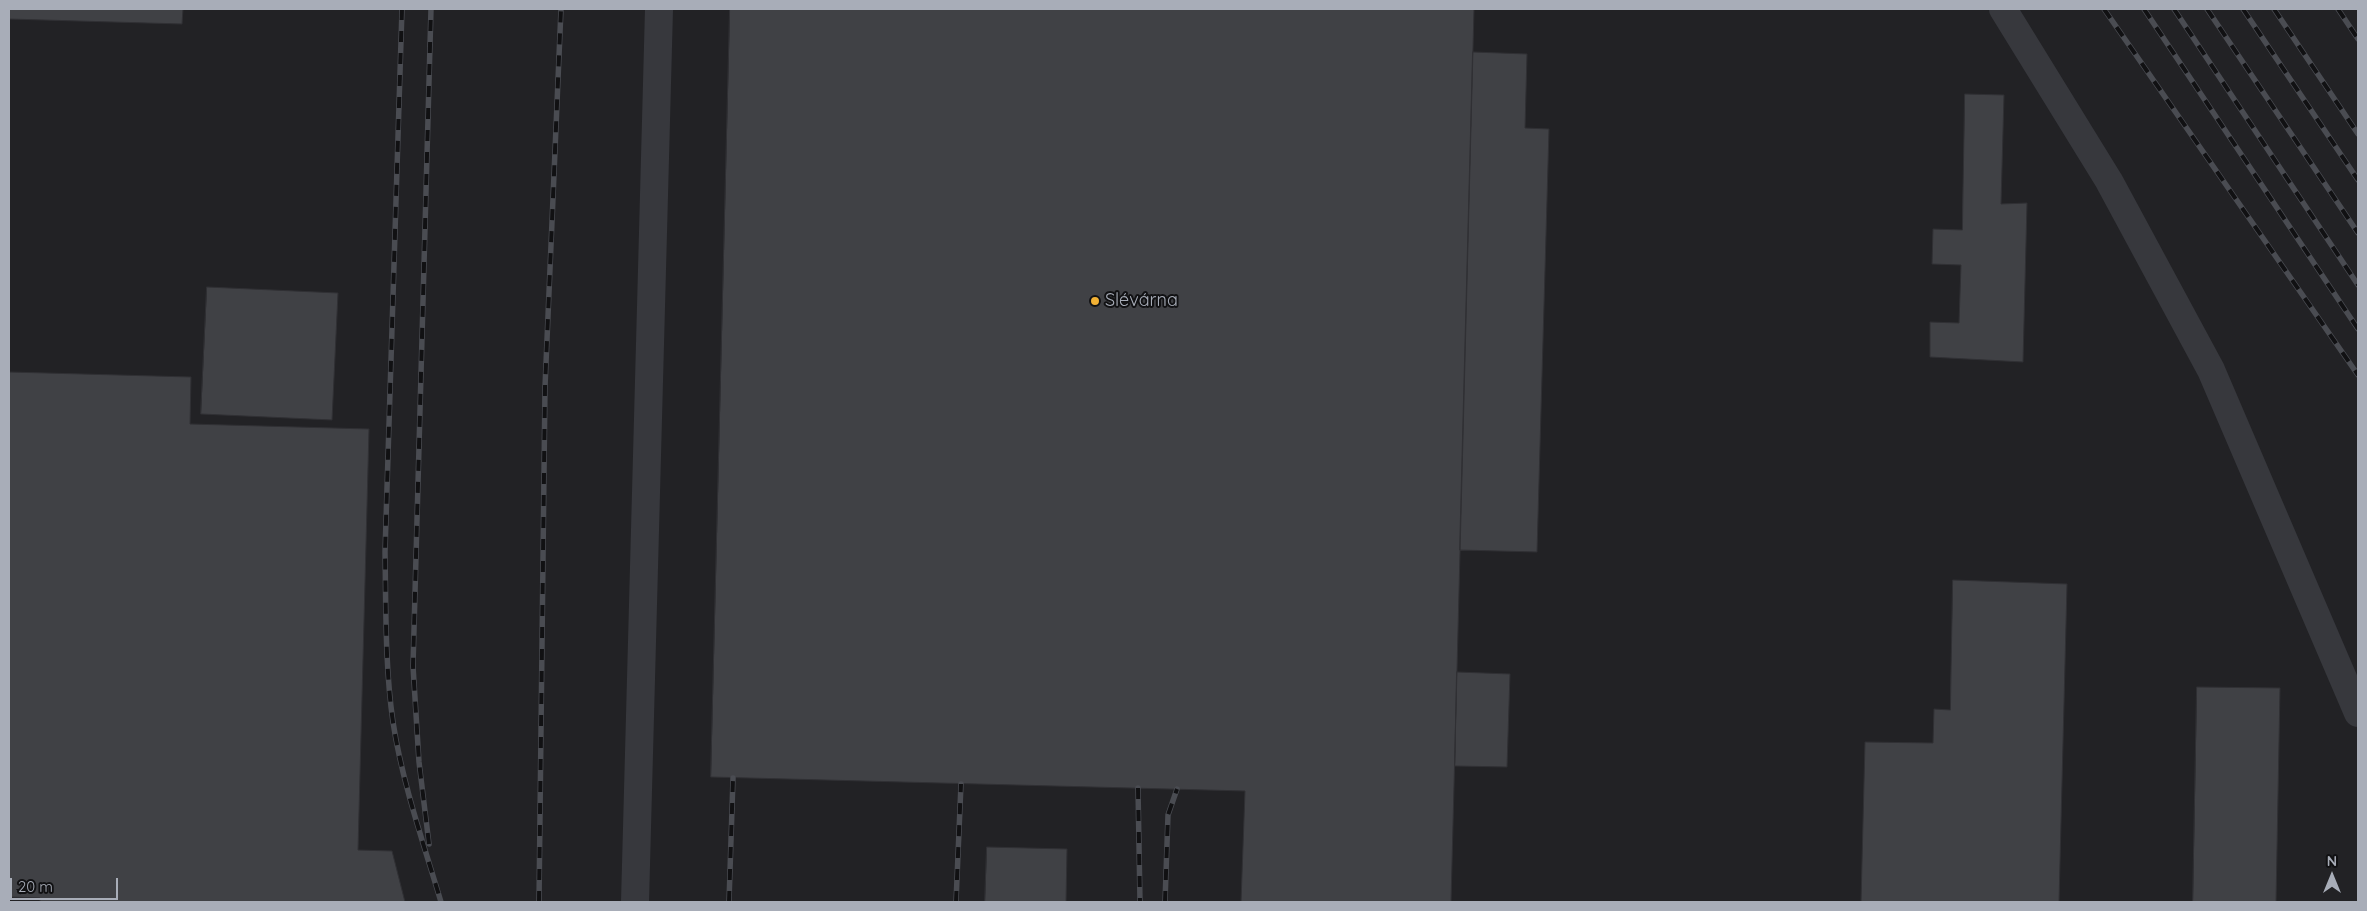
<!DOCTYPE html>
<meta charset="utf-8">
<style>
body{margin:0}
#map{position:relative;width:2367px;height:911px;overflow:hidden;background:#161618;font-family:Quicksand,sans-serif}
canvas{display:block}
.frame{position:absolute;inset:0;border:10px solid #a8adb8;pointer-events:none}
.north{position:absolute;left:2307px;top:851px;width:50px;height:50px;-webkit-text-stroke:4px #111113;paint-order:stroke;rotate:0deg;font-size:14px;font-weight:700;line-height:20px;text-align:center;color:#a8adb8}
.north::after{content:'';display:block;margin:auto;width:18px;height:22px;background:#a8adb8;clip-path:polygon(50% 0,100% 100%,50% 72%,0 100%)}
.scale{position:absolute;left:10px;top:878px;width:108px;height:22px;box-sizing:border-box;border:2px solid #a8adb8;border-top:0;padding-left:6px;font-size:15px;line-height:18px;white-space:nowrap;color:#a8adb8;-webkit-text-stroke:4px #111113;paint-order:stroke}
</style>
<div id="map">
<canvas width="2367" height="911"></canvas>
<div class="frame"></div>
<div class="north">N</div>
<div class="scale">20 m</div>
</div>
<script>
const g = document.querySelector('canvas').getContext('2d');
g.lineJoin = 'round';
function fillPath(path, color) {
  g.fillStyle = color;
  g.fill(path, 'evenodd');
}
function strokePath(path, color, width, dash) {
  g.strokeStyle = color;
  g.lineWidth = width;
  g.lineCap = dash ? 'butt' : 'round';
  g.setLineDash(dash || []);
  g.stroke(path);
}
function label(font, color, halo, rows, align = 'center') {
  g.font = font + ' Quicksand,sans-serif';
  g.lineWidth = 4;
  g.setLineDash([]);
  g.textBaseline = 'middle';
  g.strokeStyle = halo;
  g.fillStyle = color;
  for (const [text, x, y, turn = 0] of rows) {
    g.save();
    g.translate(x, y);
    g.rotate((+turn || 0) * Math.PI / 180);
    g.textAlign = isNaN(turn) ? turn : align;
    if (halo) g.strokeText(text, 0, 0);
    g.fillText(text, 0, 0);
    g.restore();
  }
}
fillPath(new Path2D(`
 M 9,9 L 2358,9 L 2358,902 L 9,902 Z`), '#222225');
const building = new Path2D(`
 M 9,9 L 183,9 L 182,24 L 9,19 Z
 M 730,9 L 1474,9 L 1451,902 L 1241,902 L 1245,791 L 711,777 Z
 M 1473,52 L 1527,54 L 1525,128 L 1549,129 L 1537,552 L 1460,550 Z
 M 1965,94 L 2004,95 L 2001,204 L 2027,203 L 2023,362 L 1930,357 L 1930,322 L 1959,323 L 1961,265 L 1932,264 L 1933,229 L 1962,230 Z
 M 207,287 L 338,293 L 332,420 L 201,414 Z
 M 9,372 L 191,377 L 190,424 L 369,429 L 358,850 L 392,851 L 405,902 L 40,902 L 40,898 L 9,897 Z
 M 1953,580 L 2067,584 L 2059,902 L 1861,902 L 1865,742 L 1933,743 L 1934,709 L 1950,710 Z
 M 1457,672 L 1510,674 L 1507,767 L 1455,766 Z
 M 2197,687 L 2280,688 L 2276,902 L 2193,902 Z
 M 987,847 L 1067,849 L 1066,902 L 985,902 Z`);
fillPath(building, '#404145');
strokePath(building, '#303034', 1);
strokePath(new Path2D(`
 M 2003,9 L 2109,181 L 2211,370 L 2358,713
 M 635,902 L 659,9`), '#37383d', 28);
const rail = new Path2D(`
 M 402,9 L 385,552 C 386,607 385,668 393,722 C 402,782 424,845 441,902
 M 2104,9 L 2358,375
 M 2144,9 L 2358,329
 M 2174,9 L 2358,285
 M 2207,9 L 2358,233
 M 2243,9 L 2358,180
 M 2274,9 L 2358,134
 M 2338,9 L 2358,39
 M 1138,788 L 1140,902
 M 429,844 L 419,762 L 413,666 L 431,9
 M 539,902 L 545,387 L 561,9
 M 729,902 L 733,778
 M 956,902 L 961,784
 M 1165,902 L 1168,815 L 1177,789`);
strokePath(rail, '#4a4c52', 5.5);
strokePath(rail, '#111113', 4, [11]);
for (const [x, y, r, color] of [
 [1095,301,5,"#f2b134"]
]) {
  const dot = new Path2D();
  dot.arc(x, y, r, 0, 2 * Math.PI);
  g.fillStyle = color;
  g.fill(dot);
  strokePath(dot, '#111113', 2);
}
label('18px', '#a8adb8', '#111113', [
 ["Slévárna",1105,301]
], 'left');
</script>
